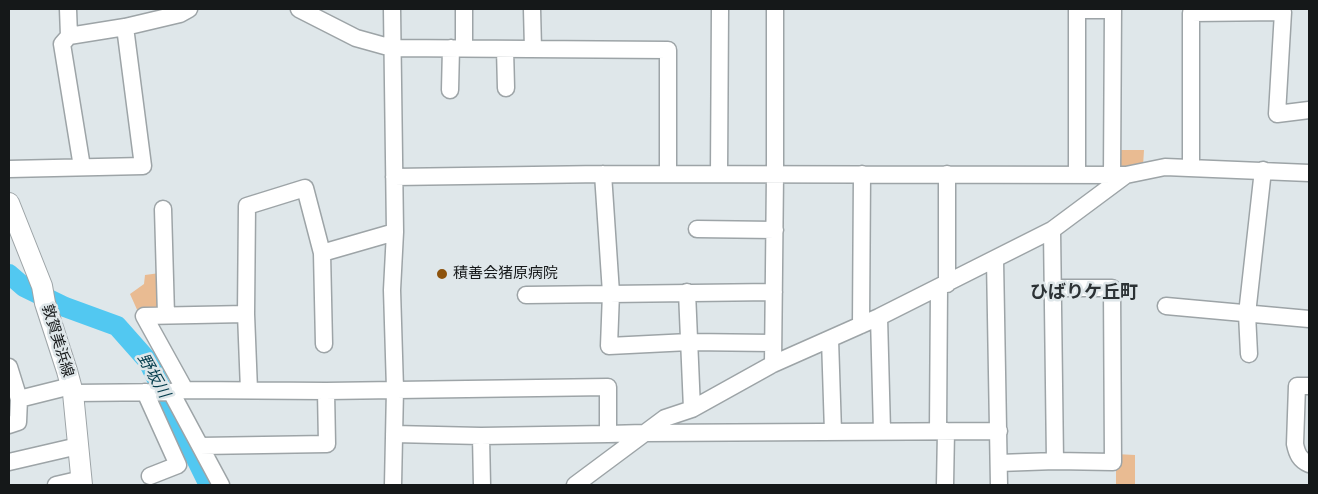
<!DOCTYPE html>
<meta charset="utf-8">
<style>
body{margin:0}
#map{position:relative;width:1318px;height:494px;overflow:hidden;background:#dfe7ea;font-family:"Varela Round",sans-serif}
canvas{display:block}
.frame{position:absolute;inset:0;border:10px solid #151819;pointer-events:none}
</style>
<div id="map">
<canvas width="1318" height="494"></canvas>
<div class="frame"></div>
</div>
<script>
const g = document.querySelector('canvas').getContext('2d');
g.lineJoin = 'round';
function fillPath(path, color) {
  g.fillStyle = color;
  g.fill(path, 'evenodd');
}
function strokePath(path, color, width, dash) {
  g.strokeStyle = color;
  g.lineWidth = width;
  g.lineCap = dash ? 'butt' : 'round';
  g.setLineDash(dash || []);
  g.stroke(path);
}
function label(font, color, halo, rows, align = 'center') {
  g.font = font + ' "Varela Round","Noto Sans JP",sans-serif';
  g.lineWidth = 5;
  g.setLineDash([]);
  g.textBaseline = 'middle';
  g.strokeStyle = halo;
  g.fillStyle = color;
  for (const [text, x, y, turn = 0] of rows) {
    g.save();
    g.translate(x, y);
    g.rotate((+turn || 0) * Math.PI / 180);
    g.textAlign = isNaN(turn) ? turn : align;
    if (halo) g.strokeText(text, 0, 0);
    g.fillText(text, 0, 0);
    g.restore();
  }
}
fillPath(new Path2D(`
 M 1118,150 L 1144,150 L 1143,166 L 1118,170 Z
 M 160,273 L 161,308 L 139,314 L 130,294 L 144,284 L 145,275 Z
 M 1116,454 L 1135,455 L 1135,485 L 1116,485 Z`), '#e9bb92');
strokePath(new Path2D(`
 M 9,274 L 24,287 L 65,307 L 117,326 L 148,361 L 209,485`), '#52c8f1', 20);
const minor = new Path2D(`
 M 68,9 L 69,36 L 125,27 L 180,14 L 189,9
 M 299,9 L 356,38 L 392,48 L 668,50 L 668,174
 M 392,9 L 395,232 L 392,290 L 395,389 L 393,485
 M 464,9 L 464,48
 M 532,9 L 533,49
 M 1077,10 L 1113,10
 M 69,36 L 62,44 L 82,167
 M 505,49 L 506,88
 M 450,90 L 451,48
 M 1191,168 L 1191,13 L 1283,12 L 1277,114 L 1309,110
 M 9,169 L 143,166 L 125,27
 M 603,174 L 611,293 L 609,346 L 689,342 L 773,343
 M 719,174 L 720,9
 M 947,174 L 947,284
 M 1077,175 L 1077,9
 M 1112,175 L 1113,9
 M 394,177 L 603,174 L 1126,175 L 1165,167 L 1309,173
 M 163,209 L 166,315
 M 697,229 L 775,230
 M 1052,230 L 1055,461
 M 322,253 L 395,232
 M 995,260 L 999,485
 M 687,292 L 692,409
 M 526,295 L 774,292
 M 1166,306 L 1309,319
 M 879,317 L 882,431
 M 861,325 L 862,174
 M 830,339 L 833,432
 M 1249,354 L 1247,314 L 1263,170
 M 773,364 L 775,174 L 775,9
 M 9,367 L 19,399 L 18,422 L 9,425
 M 1309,386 L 1297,386 L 1295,444 C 1297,454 1300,460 1309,464
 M 185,390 L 144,316 L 246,314
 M 249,390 L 246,314 L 247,206 L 305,188 L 322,253 L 324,344
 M 145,392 L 178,465 L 150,476
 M 171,392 L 221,485
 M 73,393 L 171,392 L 185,390 L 326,391 L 608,387 L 608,434 L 644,433 L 999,431
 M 19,399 L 71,386
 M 938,431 L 939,288
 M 394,434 L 481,436 L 482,485
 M 481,436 L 608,434
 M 200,446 L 327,444 L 326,391
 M 9,462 L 78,446
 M 999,463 L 1055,461 L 1113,462 L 1112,288 L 1052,288
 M 56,485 L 82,479
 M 575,485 L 665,418 L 692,409 L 773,364 L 879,317 L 1052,230 L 1126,175
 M 945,485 L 946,431`);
const major = new Path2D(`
 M 9,203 L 42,286 L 45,303 L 67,371 L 73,393 L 82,485`);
strokePath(minor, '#9da4a7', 19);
strokePath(major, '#9da4a7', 22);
strokePath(minor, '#fff', 16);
strokePath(major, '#fff', 20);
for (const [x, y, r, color] of [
 [442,274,6,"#8d530d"]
]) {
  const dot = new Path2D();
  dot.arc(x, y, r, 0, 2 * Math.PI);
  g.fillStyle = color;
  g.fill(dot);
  strokePath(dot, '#dfe7ea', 2);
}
label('15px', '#151819', '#dfe7ea', [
 ["積善会猪原病院",453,274]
], 'left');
label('15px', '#151819', '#dfe7ea', [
 ["敦賀美浜線",57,341,73]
]);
label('italic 16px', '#033b4b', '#dfe7ea', [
 ["野坂川",153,376,60]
]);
label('bold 18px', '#2c3235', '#dfe7ea', [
 ["ひばりケ丘町",1084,293]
]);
</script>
